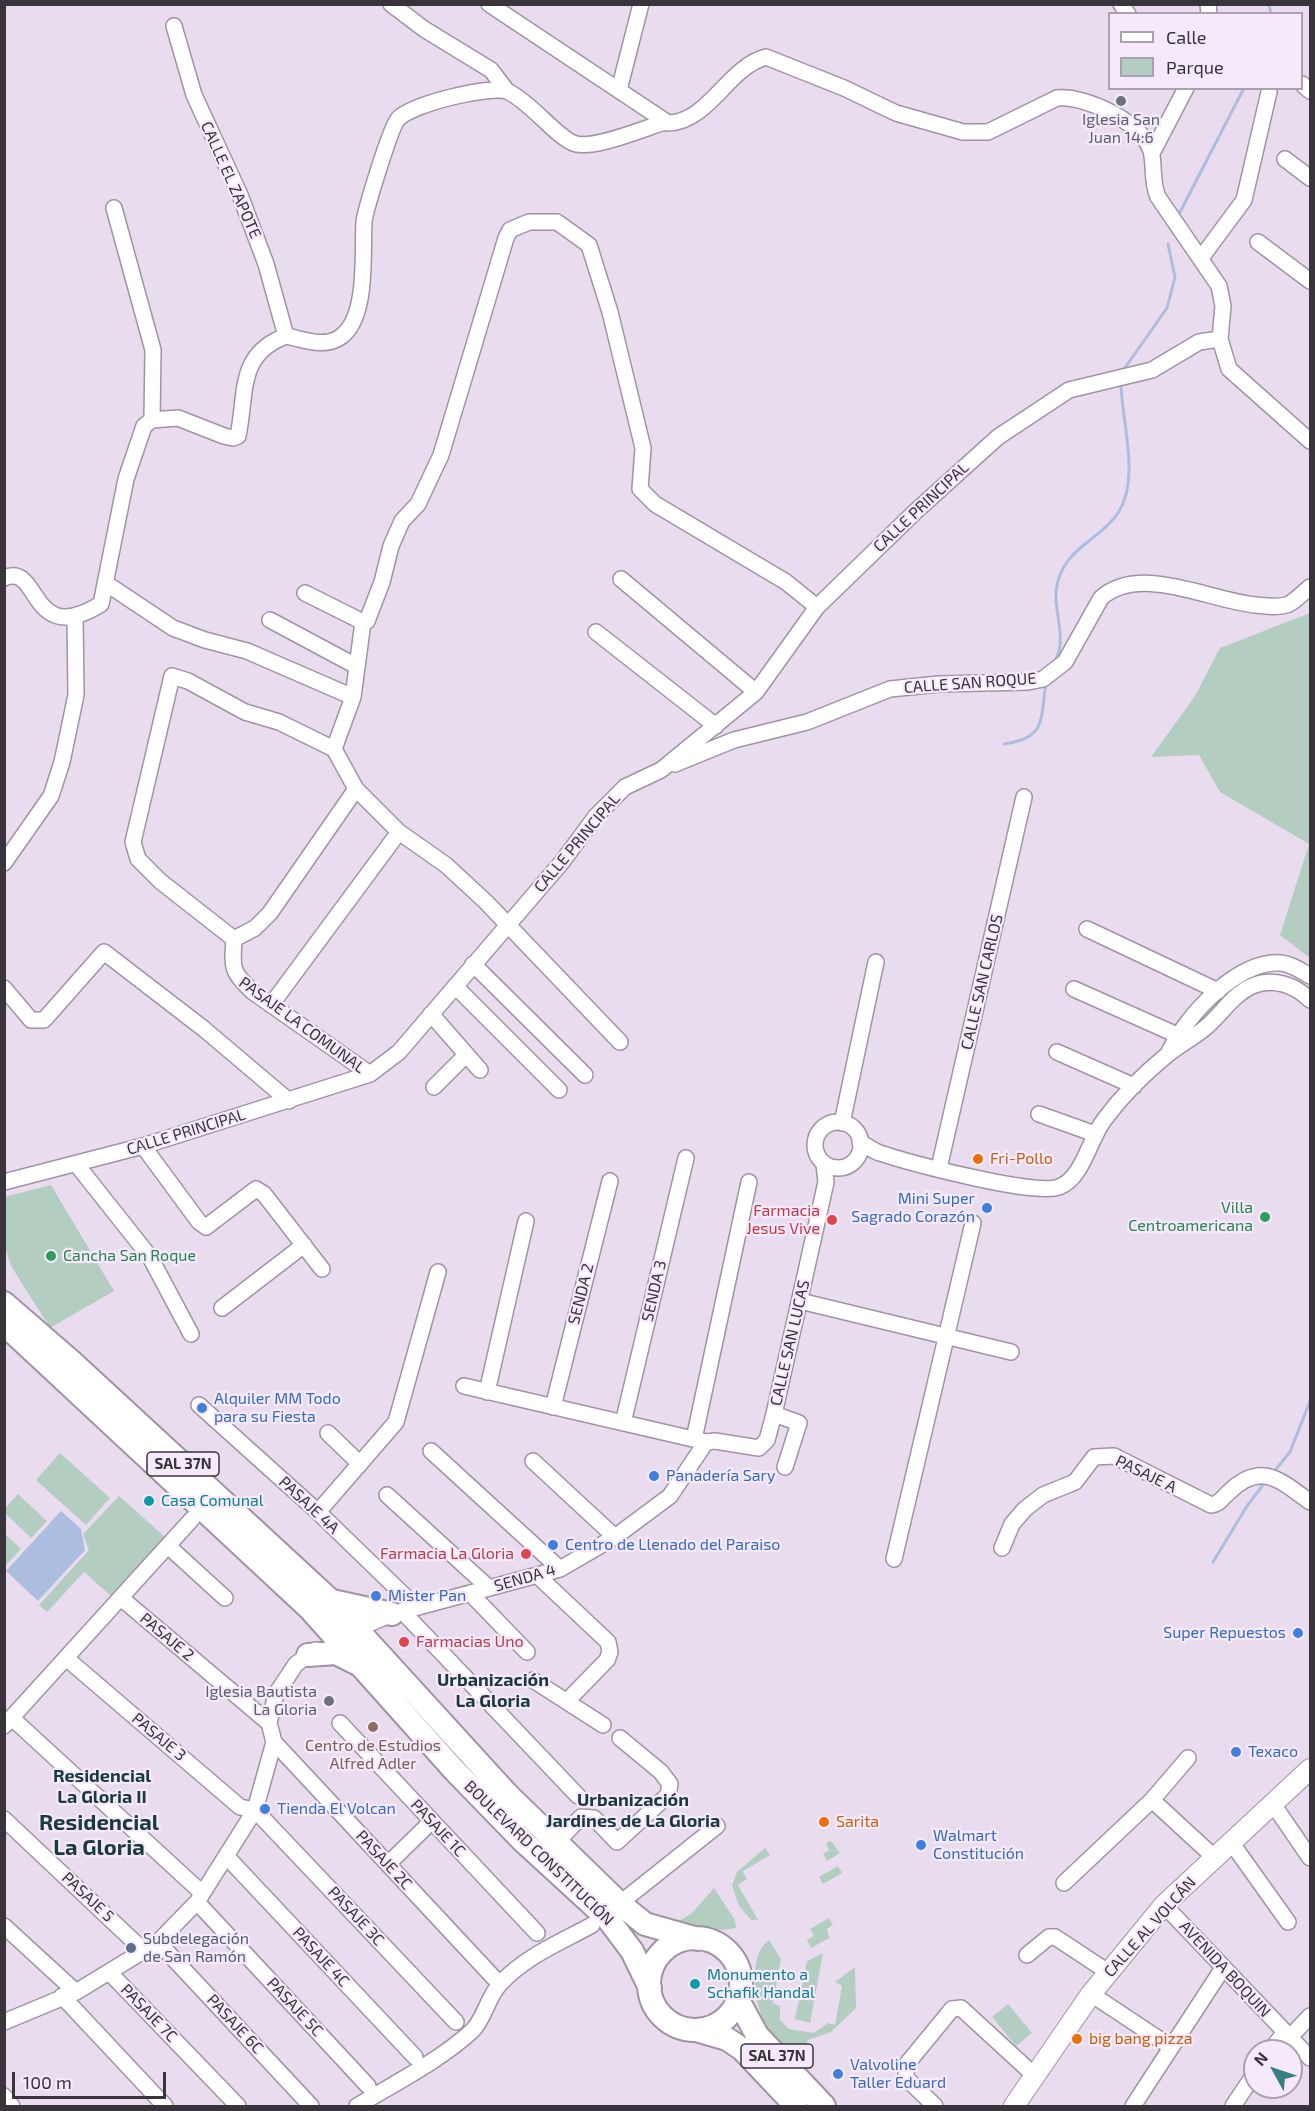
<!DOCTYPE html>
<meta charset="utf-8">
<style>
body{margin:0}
#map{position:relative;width:1315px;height:2111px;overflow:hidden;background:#e9dcef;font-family:"Exo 2",sans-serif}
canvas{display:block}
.frame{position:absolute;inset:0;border:6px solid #39343b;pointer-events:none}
.legend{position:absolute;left:1108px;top:12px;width:195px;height:78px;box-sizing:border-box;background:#f6e9fc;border:2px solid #aaa1af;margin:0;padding:8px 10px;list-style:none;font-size:18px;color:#39343b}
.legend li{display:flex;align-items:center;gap:12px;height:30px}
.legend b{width:30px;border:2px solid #aaa1af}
.north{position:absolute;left:1243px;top:2039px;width:60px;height:60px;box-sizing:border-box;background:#f6e9fc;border:2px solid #aaa1af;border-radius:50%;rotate:310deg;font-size:16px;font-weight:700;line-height:24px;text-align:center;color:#39343b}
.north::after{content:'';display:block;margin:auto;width:21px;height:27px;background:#388080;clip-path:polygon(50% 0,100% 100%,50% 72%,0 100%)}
.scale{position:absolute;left:12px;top:2072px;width:154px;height:27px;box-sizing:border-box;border:3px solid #39343b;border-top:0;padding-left:8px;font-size:18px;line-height:21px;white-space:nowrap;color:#39343b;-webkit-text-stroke:4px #f6e9fc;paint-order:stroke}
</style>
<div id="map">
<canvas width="1315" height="2111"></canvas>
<div class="frame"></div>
<ul class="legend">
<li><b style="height:8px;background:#fff"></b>Calle</li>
<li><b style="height:16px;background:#b4cdc1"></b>Parque</li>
</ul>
<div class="north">N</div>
<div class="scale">100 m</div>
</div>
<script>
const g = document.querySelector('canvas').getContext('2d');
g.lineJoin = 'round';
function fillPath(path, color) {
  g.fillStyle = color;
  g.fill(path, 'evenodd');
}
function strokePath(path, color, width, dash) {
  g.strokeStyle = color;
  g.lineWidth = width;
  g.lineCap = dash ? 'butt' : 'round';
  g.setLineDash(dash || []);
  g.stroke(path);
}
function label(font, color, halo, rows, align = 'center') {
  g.font = font + ' "Exo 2",sans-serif';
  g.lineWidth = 4.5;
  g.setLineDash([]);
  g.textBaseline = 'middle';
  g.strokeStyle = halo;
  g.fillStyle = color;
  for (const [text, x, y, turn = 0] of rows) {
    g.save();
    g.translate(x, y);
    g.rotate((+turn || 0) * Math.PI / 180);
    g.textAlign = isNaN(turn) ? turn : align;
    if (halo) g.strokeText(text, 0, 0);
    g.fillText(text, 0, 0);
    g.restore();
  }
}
fillPath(new Path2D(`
 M 1310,613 L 1310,958 L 1280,935 L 1309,844 L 1220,792 L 1199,755 L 1151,757 L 1195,696 L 1220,648 Z
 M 51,1185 L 114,1291 L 50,1328 L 11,1266 L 5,1246 L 4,1197 Z
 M 60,1453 L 110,1498 L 86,1525 L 36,1480 Z
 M 18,1494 L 47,1521 L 31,1538 L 5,1513 L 5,1508 Z
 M 119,1496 L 165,1537 L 111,1596 L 84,1572 L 47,1612 L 39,1605 L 89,1550 L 83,1534 Z
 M 5,1534 L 21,1549 L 6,1565 L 4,1564 Z
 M 831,1841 L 840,1853 L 827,1861 L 823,1854 L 829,1850 L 826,1843 Z
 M 765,1848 L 770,1855 L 743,1871 L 747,1879 L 738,1885 L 758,1920 L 751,1920 L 739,1906 L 732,1885 L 737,1872 Z
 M 838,1866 L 842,1873 L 823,1884 L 819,1877 Z
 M 714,1888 L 735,1920 L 736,1928 L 723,1930 L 675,1923 L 691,1914 Z
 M 829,1918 L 833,1925 L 827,1929 L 829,1938 L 811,1948 L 807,1940 L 814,1936 L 810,1929 Z
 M 769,1940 L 781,1959 L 773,2003 L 780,2006 L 780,2020 L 789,2029 L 814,2033 L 828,2023 L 835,2025 L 842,1986 L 835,1982 L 855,1967 L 856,2008 L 831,2032 L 808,2040 L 796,2060 C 787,2051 773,2040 767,2029 C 755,2007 746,1956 769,1940 Z
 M 823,1953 L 810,2023 L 795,2019 L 807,1961 Z
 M 1008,2004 L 1032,2033 L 1016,2046 L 992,2017 Z`), '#b4cdc1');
fillPath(new Path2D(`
 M 61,1511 L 81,1529 L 85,1550 L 38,1601 L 6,1571 Z`), '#abbedf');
strokePath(new Path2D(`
 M 1269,4 L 1271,14
 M 1178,216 L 1244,88
 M 1122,372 L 1167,308 L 1175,277 L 1168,244
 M 1055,661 C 1069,636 1050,608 1058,581 C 1067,547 1101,539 1118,513 C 1141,478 1121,421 1121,382
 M 1004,744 C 1047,738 1040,720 1046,683
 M 1272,1474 L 1290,1452 L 1310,1401
 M 1213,1562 L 1247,1506 L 1266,1481`), '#abbedf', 3);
const minor = new Path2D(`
 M 391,4 L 424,29 L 491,70 L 507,91
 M 489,4 L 668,123 C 709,122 728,67 766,57 L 844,88 L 896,113 L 963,132 L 988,132 L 1057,98 C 1085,95 1142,122 1151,151 C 1155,166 1151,181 1158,197 L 1219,286 L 1223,306 L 1220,339 L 1229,369 L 1310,441
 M 1121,4 L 1128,14
 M 1208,4 L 1209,14
 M 174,26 L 194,95 L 240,195 L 266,264 L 286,336
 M 1302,84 L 1310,91
 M 619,90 L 641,4
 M 1152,153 L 1186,88
 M 1285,159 L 1310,178
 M 114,208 L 153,350 L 152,420
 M 1258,242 L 1310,281
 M 1201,258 L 1244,200 L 1269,92
 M 4,578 C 41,561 28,649 101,604 L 126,479 L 144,426 L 152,420 L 178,418 L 224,436 L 233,438 L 238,436 C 247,393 237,354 286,336 C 303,339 323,348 339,338 C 369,320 362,251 364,222 C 365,211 391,126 398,119 C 411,104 493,84 509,92 C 532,104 555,135 573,143 C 591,151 645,128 665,122
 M 621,579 L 756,692
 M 107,584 L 173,628 L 205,640 L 247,651 L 353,697
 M 305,593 L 363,622
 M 270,620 L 356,666
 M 596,632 L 716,726
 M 334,749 L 353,697 L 363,622 L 367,621 L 382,582 L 391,546 L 402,521 L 418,504 L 441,455 L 506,238 L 510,230 L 529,222 L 557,222 L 589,245 L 610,312 L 643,448 L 640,489 L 655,504 L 786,582 L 817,607
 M 675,764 L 734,740 L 807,722 L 890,689 L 939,684 L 1028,682 L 1043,679 L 1065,662 L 1101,598 C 1140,563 1210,601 1256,605 C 1267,606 1279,608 1289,604 C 1296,600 1304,592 1310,587
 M 4,863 L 51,796 L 62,762 L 76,695 L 75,616
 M 1087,929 L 1218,991
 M 234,939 L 160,881 L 138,859 L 133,842 L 172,676 L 188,681 L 245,712 L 279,722 L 334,749 L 356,789 L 399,832 L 446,865 L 486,902 L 620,1042
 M 234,939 C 232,968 231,972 253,992 L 370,1074
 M 234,939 L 255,928 L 270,913 L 356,789
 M 473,964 L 585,1075
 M 455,986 L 559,1090
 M 4,988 L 31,1020 L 44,1020 L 104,952 L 204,1029 L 289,1101
 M 1074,989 L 1177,1035
 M 271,1005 L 399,832
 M 431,1014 L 480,1070
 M 1057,1052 L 1134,1086
 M 1169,1052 C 1186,1016 1237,960 1281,963 C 1292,964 1301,971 1310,976
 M 434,1087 L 466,1055
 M 1039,1114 L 1095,1134
 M815 1145a23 23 0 1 1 46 0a23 23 0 1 1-46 0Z
 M 842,1123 L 876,962
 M 860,1142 C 867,1146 873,1151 880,1153 C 910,1163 1034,1196 1059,1187 C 1083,1178 1089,1140 1104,1120 C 1121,1097 1145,1073 1167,1055 C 1179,1045 1193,1038 1205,1028 C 1221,1015 1232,995 1252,986 C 1273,977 1295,985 1310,1000
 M 143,1146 L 199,1222 L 206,1227 L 256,1189 L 264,1194 L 322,1269
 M 77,1165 L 150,1257 L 191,1334
 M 939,1168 L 1024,797
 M 4,1182 L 143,1146 L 370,1074 L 399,1052 L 562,862 L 596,816 L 625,787 L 661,770 L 756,692 L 817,607 L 916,511 L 998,437 L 1069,390 L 1152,370 L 1199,342 L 1220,339
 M 800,1301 L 1011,1352
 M 222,1308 L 304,1245
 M 464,1386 L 706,1442 L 715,1441 L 759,1448 L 767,1440 L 774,1414 L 826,1182 L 824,1164
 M 487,1392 L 526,1221
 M 199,1405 L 318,1512 L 416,1607
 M 553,1407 L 610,1181
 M 774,1414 L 799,1423 L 785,1467
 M 623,1423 L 686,1158
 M 328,1433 L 360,1464
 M 694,1439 L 749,1182
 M 431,1451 L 560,1569
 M 533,1461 L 615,1537
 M 387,1495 L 489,1588
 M 318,1512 L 396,1422 L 438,1272
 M 168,1546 L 225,1598
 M 1002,1548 L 1012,1524 L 1025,1509 L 1043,1495 L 1075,1482 L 1094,1457 L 1114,1456 L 1211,1505 C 1220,1504 1222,1498 1229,1492 C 1261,1461 1280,1480 1310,1502
 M 894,1559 L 973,1223
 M 538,1576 L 608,1642 L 610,1652 L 607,1660 L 567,1701
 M 470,1593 L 527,1652
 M 121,1598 L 269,1723
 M 402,1611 L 578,1796
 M 350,1632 L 392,1614 L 560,1569 L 615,1537 L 670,1496 L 706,1442
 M 66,1658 L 240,1807 L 255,1810 L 456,2022
 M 533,1680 L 603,1725
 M 12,1718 L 202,1893
 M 340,1723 L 537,1933
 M 4,1726 L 192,1519
 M 274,1742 L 494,1978
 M 1152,1800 L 1214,1857
 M 1273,1804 L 1310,1858
 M 4,1819 L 144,1951
 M 1231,1842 L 1288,1922
 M 556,1843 L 581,1817 L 594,1818 L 617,1842 L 668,1795 L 670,1784 L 661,1772 L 620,1738
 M 227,1857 L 415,2057
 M 388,1864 L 432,1821
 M 1064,1883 L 1152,1800 L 1188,1758
 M 629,1896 L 717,1826
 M 197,1902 L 368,2086
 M 1164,1905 L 1310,2058
 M 4,1926 L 76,1992
 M 158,1942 L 311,2106
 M 1027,1955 L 1049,1937 L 1055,1937 L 1108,1972
 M 109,1972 L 238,2106
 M 1091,1994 L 1171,2047
 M 62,1996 L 165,2106
 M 4,2022 L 76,1992 L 158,1942 L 197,1902 L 255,1810 L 274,1742 L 269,1723 L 276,1694 L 296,1664 L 316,1650
 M 1290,2037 L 1310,2016
 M 1270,2051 L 1285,2032
 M 4,2096 L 12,2106
 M 357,2106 C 395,2083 439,2061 472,2031 C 485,2018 487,1998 500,1984 C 524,1957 561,1942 592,1925
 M 935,2106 L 906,2078 L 906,2065 L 952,2009 L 961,2008 L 1035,2076
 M 1133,2106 L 1223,1968
 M 1233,2106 L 1255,2073`);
const major = new Path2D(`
 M 1014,2106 L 1091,1994 L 1164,1905 L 1310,1769`);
const highway = new Path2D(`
 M 4,1303 L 72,1362 L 330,1600 L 507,1794 L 619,1903 L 645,1924 L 698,1939
 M 4,1324 L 310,1609 L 455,1771 L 524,1842 L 608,1919 L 632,1951 L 650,1988
 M 332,1601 L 392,1614
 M 308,1655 L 336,1653 L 358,1664
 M649 1984a46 46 0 1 1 92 0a46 46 0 1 1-92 0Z
 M 738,2000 L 757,2035 L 824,2106
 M 696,2030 L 727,2039 L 742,2049 L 796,2106`);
strokePath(minor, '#9f93a4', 18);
strokePath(major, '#9f93a4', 22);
strokePath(highway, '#9f93a4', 26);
strokePath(minor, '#fff', 15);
strokePath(major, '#fff', 20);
strokePath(highway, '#fff', 22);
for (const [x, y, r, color] of [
 [1121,101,6,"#6b7280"],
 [978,1159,6,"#e8710a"],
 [987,1208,6,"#3f7fe0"],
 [1265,1217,6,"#2e9e5b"],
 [832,1220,6,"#e0444e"],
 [51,1256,6,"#2e9e5b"],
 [202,1408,6,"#3f7fe0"],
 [654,1476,6,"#3f7fe0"],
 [149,1501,6,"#0f9aa8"],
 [553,1545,6,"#3f7fe0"],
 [526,1554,6,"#e0444e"],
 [376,1596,6,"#3f7fe0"],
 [1298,1633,6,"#3f7fe0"],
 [404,1642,6,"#e0444e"],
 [329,1701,6,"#6b7280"],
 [373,1727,6,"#8d6e63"],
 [1236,1752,6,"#3f7fe0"],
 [265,1809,6,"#3f7fe0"],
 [824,1822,6,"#e8710a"],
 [921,1845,6,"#3f7fe0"],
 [131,1948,6,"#5c6f8a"],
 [695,1984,6,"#0f9aa8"],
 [1077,2039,6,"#e8710a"],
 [838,2074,6,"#3f7fe0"]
]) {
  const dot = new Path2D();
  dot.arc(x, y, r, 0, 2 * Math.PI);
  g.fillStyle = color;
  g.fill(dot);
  strokePath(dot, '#f6e9fc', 2);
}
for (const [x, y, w] of [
 [183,1464,72],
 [777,2056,72]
]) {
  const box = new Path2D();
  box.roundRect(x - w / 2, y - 12, w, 24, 4.5);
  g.fillStyle = '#f6e9fc';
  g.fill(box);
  strokePath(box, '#39343b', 1.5);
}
label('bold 15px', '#39343b', null, [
 ["SAL 37N",183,1464],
 ["SAL 37N",777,2056]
]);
label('16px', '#5b616d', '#f6e9fc', [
 ["Iglesia San",1121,120],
 ["Juan 14:6",1121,138],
 ["Iglesia Bautista",317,1692,"right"],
 ["La Gloria",317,1710,"right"]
]);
label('16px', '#39343b', '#f6e9fc', [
 ["CALLE EL ZAPOTE",231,180,66],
 ["CALLE PRINCIPAL",921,507,-43],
 ["CALLE SAN ROQUE",970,683,-4],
 ["CALLE PRINCIPAL",577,843,-50],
 ["CALLE SAN CARLOS",982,982,-77],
 ["PASAJE LA COMUNAL",302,1025,36],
 ["CALLE PRINCIPAL",186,1132,-17],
 ["SENDA 3",654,1291,-77],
 ["SENDA 2",581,1294,-76],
 ["CALLE SAN LUCAS",790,1343,-77],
 ["PASAJE A",1146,1474,26],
 ["PASAJE 4A",309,1505,43],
 ["SENDA 4",525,1578,-16],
 ["PASAJE 2",167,1637,40],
 ["PASAJE 3",159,1737,40],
 ["PASAJE 1C",438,1828,47],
 ["BOULEVARD CONSTITUCIÓN",539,1853,44],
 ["PASAJE 2C",384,1860,47],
 ["PASAJE 5",88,1897,43],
 ["PASAJE 3C",356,1916,47],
 ["CALLE AL VOLCÁN",1150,1927,-48],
 ["PASAJE 4C",321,1957,47],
 ["AVENIDA BOQUIN",1225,1969,47],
 ["PASAJE 5C",295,2007,47],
 ["PASAJE 7C",149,2013,46],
 ["PASAJE 6C",235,2024,47]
]);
label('16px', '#c56008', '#f6e9fc', [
 ["Fri-Pollo",990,1159],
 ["Sarita",836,1822],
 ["big bang pizza",1089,2039]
], 'left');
label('16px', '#366cbe', '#f6e9fc', [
 ["Mini Super",975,1199,"right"],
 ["Sagrado Corazón",975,1217,"right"],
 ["Alquiler MM Todo",214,1399],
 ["para su Fiesta",214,1417],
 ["Panadería Sary",666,1476],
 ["Centro de Llenado del Paraiso",565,1545],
 ["Mister Pan",388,1596],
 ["Super Repuestos",1286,1633,"right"],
 ["Texaco",1248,1752],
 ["Tienda El Volcan",277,1809],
 ["Walmart",933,1836],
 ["Constitución",933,1854],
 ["Valvoline",850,2065],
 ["Taller Eduard",850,2083]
], 'left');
label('16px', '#27864d', '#f6e9fc', [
 ["Villa",1253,1208],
 ["Centroamericana",1253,1226],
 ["Cancha San Roque",63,1256,"left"]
], 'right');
label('16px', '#be3a42', '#f6e9fc', [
 ["Farmacia",820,1211],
 ["Jesus Vive",820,1229],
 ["Farmacia La Gloria",514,1554],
 ["Farmacias Uno",416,1642,"left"]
], 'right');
label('16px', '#0d838f', '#f6e9fc', [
 ["Casa Comunal",161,1501],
 ["Monumento a",707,1975],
 ["Schafik Handal",707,1993]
], 'left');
label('16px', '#785e54', '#f6e9fc', [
 ["Centro de Estudios",373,1746],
 ["Alfred Adler",373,1764]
]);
label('16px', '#4e5e75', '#f6e9fc', [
 ["Subdelegación",143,1939],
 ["de San Ramón",143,1957]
], 'left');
label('bold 18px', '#193b3b', '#f6e9fc', [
 ["Urbanización",493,1680],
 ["La Gloria",493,1701],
 ["Residencial",102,1776],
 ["La Gloria II",102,1797],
 ["Urbanización",633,1800],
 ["Jardines de La Gloria",633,1821]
]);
label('bold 22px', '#193b3b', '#f6e9fc', [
 ["Residencial",99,1823],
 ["La Gloria",99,1848]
]);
</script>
